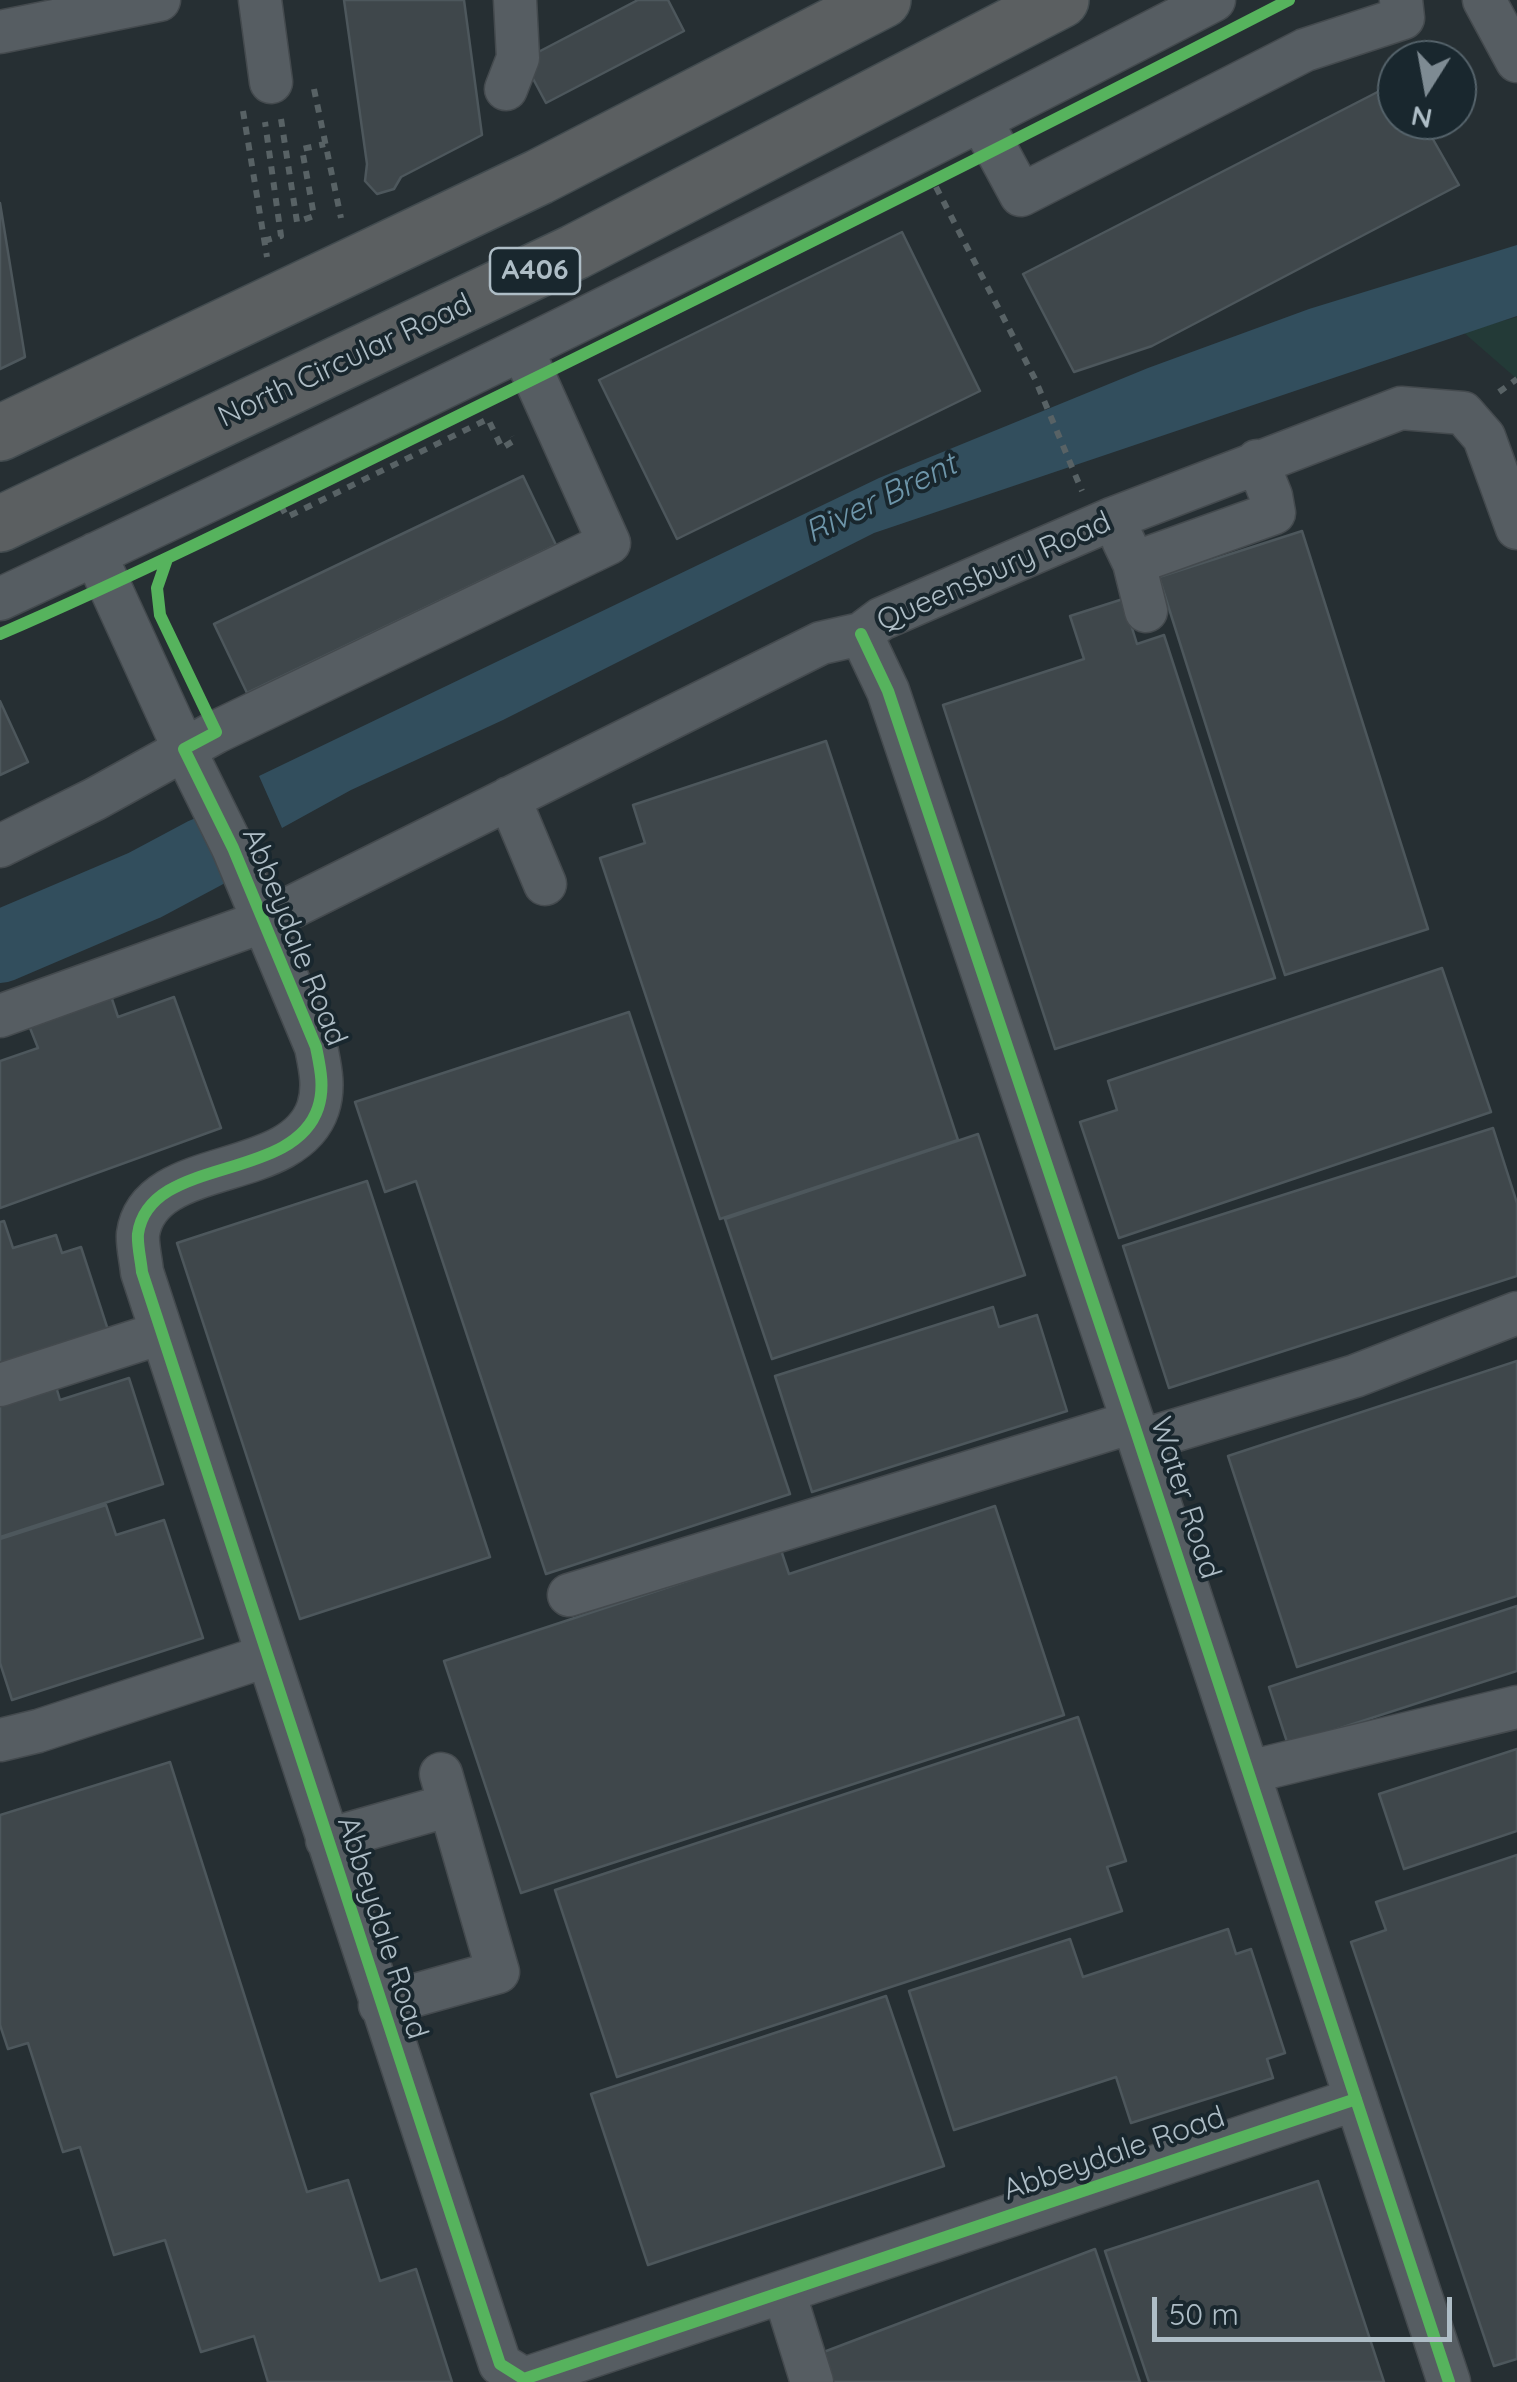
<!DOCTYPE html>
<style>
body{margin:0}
#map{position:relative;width:1517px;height:2382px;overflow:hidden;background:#262f33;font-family:Quicksand,sans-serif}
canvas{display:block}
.north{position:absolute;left:1377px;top:40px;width:100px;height:100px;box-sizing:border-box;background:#19272e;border:2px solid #55636b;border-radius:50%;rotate:191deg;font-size:28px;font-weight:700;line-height:40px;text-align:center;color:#aebdc6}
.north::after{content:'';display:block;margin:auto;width:35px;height:45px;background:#7e8b93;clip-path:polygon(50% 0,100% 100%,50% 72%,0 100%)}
.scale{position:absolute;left:1152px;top:2297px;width:300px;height:45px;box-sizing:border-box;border:5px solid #aebdc6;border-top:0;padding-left:12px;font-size:30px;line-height:35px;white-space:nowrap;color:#aebdc6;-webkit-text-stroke:8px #19272e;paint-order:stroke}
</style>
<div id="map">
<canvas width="1517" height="2382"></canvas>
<div class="north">N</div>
<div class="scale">50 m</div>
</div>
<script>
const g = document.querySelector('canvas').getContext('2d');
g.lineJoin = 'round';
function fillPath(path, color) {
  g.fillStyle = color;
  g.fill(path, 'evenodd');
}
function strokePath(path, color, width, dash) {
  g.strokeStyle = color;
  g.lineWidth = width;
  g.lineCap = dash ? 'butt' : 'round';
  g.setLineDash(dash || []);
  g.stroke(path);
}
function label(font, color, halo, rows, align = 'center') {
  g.font = font + ' Quicksand,sans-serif';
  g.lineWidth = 8;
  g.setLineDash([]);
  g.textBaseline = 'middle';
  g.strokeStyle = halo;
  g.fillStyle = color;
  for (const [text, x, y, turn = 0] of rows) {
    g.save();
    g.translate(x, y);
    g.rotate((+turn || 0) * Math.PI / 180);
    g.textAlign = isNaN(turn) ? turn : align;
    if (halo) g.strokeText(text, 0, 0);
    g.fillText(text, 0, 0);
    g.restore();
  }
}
fillPath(new Path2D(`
 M 1517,317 L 1517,379 L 1463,332 Z`), '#233a37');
fillPath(new Path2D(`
 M 1517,245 L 1517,316 L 874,533 L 503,720 L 351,790 L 282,828 L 259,776 L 879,478 L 1148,368 L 1309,309 Z`), '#324e5d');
strokePath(new Path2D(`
 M 0,947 L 145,885 L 205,853`), '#324e5d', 72);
const building = new Path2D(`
 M 344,0 L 464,0 L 482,135 L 401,177 L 394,189 L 377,194 L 365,181 L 367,164 Z
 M 638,0 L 668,0 L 684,31 L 546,103 L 523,60 Z
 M 1397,82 L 1397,120 L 1422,120 L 1459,185 L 1152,346 L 1074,372 L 1023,274 Z
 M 0,203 L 25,357 L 0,369 Z
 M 902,232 L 980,391 L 677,539 L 599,380 Z
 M 523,476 L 556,545 L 247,693 L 214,624 Z
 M 1302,531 L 1428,929 L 1285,975 L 1159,577 Z
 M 1123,599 L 1137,644 L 1164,635 L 1275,978 L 1055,1049 L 943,705 L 1084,659 L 1070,616 Z
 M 0,701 L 28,762 L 0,775 Z
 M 826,741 L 958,1140 L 720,1219 L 600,858 L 645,843 L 633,805 Z
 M 1442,968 L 1491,1112 L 1119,1238 L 1080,1122 L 1117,1110 L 1108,1081 Z
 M 110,993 L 118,1017 L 174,997 L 221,1128 L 0,1208 L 0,1061 L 38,1048 L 28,1023 Z
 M 629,1012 L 790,1494 L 546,1574 L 416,1181 L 385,1192 L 355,1102 Z
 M 1493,1128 L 1517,1203 L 1517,1276 L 1169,1388 L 1123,1246 Z
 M 978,1134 L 1025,1275 L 772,1359 L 725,1219 Z
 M 367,1181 L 490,1557 L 300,1619 L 177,1243 Z
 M 4,1221 L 13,1248 L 56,1235 L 62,1253 L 81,1247 L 109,1333 L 0,1368 L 0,1222 Z
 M 993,1307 L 999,1327 L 1037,1315 L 1067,1411 L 812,1492 L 775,1376 Z
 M 1517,1361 L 1517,1596 L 1297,1667 L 1228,1456 Z
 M 129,1378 L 163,1484 L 0,1537 L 0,1401 L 55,1383 L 60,1400 Z
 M 106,1505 L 116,1535 L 164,1520 L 203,1638 L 12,1700 L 0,1663 L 0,1539 Z
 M 995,1506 L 1064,1715 L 521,1893 L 444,1661 L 781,1550 L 789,1574 Z
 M 1517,1606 L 1517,1671 L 1288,1745 L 1269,1687 Z
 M 1078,1717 L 1126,1861 L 1107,1867 L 1122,1911 L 617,2077 L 555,1890 Z
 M 1517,1749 L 1517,1831 L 1404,1869 L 1379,1794 Z
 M 170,1762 L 307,2192 L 348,2180 L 380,2281 L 416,2269 L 452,2382 L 268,2382 L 254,2336 L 201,2352 L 165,2240 L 114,2255 L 80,2147 L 63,2152 L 28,2043 L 8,2049 L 0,2025 L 0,1815 Z
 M 1517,1855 L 1517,2359 L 1494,2366 L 1351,1942 L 1386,1930 L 1376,1902 Z
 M 1228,1929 L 1236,1954 L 1251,1949 L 1285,2053 L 1267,2059 L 1273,2078 L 1131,2123 L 1116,2077 L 954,2130 L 909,1991 L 1070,1939 L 1083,1977 Z
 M 886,1996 L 944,2166 L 648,2265 L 591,2094 Z
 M 1318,2181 L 1384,2382 L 1149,2382 L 1105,2251 Z
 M 1095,2249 L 1140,2382 L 830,2382 L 821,2353 Z`);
fillPath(building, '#3f474b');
strokePath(building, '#4d575c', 2.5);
const minor = new Path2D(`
 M 260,0 L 271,82
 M 1484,0 L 1517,61
 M 0,32 L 159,0
 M 506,89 L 518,58 L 515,0
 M 981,121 L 1021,195 L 1305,50 L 1403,18 L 1401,0
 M 1123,540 L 1134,563 L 1146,611
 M 95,554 L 184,749 L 233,848 L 316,1047 C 320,1067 325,1087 318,1108 C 293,1183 149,1155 138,1234 C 137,1245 141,1260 142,1272 L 500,2364 L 524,2379 L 1356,2099
 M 1134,563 L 1274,513 L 1271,496 L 1257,461
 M 0,599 C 409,408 814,207 1214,0
 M 861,634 L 888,691 L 1133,1422 L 1449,2382
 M 509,798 L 545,884
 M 0,846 L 95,799 L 216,732 L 609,543 L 522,349
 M 0,1016 L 264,921 L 821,643 L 861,634 L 881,619 L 1114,518 L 1401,408 L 1463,413 L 1484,437 L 1517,528
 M 0,1385 L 161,1333
 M 1140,1441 L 1355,1376 L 1517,1313
 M 569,1595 L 1133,1422
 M 0,1740 L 38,1731 L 266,1656
 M 1249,1772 L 1517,1707
 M 327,1840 L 450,1805
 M 380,2005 L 498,1972 L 441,1774
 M 784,2292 L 812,2382`);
const highway = new Path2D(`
 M 0,433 L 539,177 L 883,0
 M 0,524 L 575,252 L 1061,0`);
strokePath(minor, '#444a4e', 45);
strokePath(highway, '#424b4f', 58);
strokePath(new Path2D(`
 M 314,89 L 341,218
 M 243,111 L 267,257
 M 281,119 L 297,222 L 314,216 L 302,149 L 325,144
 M 936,187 L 1035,379 L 1082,491
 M 264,241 L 281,236 L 265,122
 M 1499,392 L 1517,379
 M 281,506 L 287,517 L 488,419 L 502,448 L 515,440 L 513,436`), '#586265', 6, [8, 8]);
strokePath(minor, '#565d62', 42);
strokePath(highway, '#5b5f61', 55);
strokePath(new Path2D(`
 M 167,559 L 157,588 L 160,615 L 216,732 L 184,749 L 233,848 L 316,1047 C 320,1067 325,1087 318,1108 C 293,1183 149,1155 138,1234 C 137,1245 141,1260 142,1272 L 500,2364 L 524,2379 L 1356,2099
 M 0,634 C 171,560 337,475 505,393 C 768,264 1029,134 1289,0
 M 861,634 L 888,691 L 1133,1422 L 1449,2382`), '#56b35d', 12);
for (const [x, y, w] of [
 [535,271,90]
]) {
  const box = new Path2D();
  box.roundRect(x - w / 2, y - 23, w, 46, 8);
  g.fillStyle = '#19272e';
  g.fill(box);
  strokePath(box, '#aebdc6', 2.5);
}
label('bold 28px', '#aebdc6', null, [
 ["A406",535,271]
]);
label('30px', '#aebdc6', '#19272e', [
 ["North Circular Road",345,361,-25],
 ["Queensbury Road",994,572,-24],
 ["Abbeydale Road",294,937,68],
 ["Water Road",1185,1498,72],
 ["Abbeydale Road",382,1928,72],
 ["Abbeydale Road",1114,2154,-19]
]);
label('italic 32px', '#6e96aa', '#19272e', [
 ["River Brent",881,499,-26]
]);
</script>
